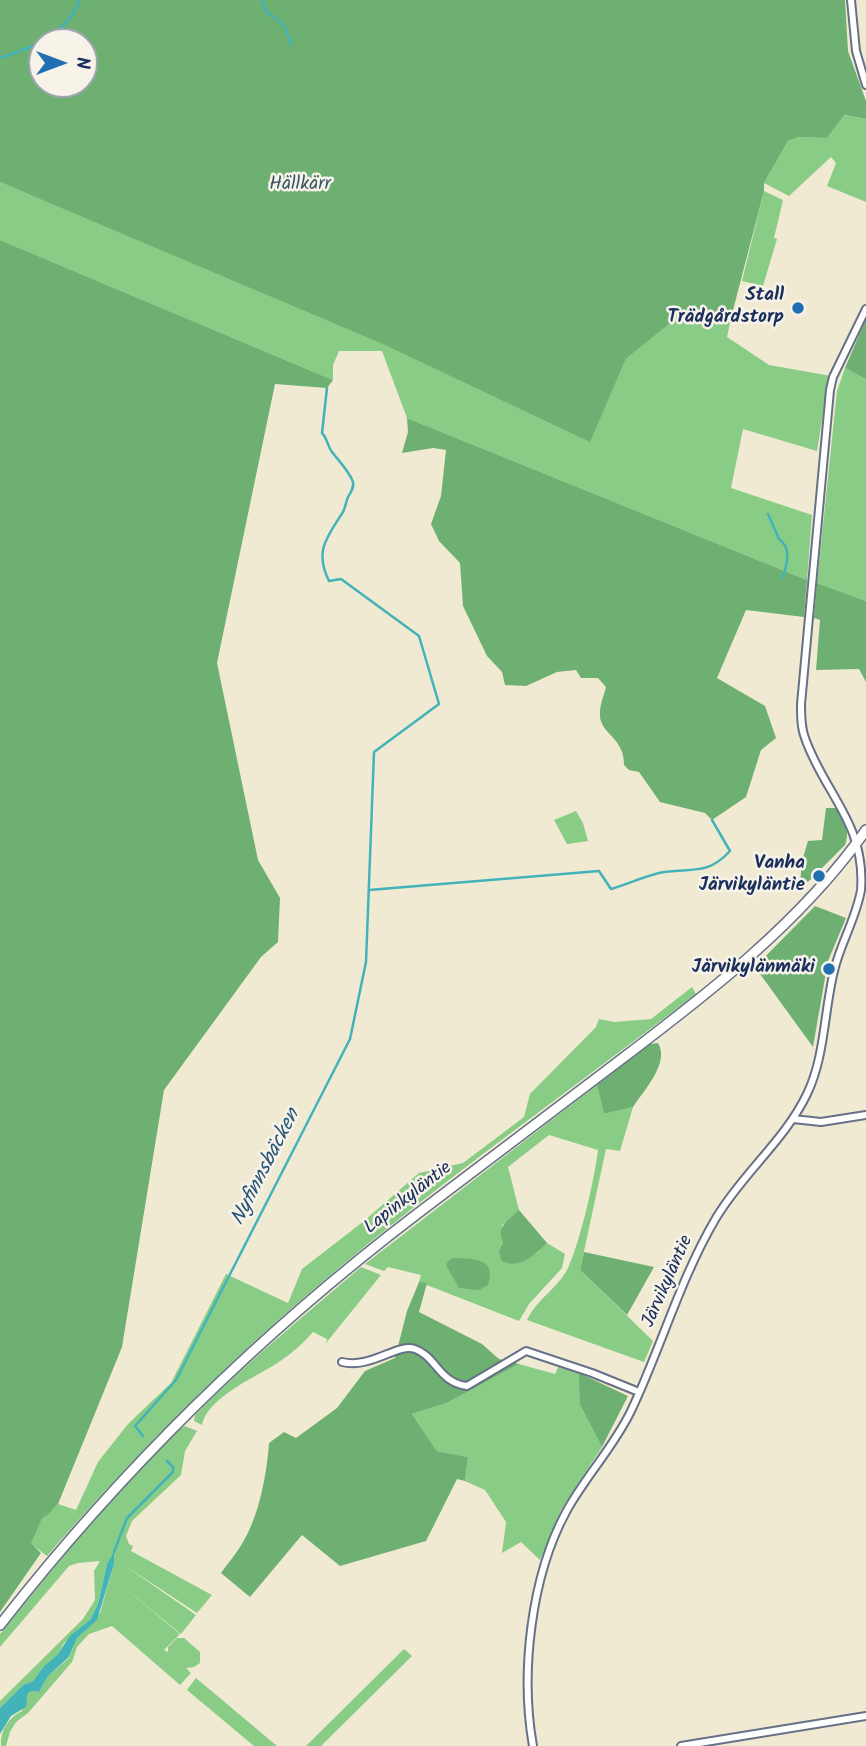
<!DOCTYPE html>
<meta charset="utf-8">
<style>
body{margin:0}
#map{position:relative;width:866px;height:1746px;overflow:hidden;background:#f0ead3;font-family:Kalam,sans-serif}
canvas{display:block}
.north{position:absolute;left:28px;top:28px;width:70px;height:70px;box-sizing:border-box;background:#f7f3e8;border:2px solid #9fa5b1;border-radius:50%;rotate:90deg;font-size:19px;font-weight:700;line-height:28px;text-align:center;color:#1b2f5e}
.north::after{content:'';display:block;margin:auto;width:24px;height:32px;background:#1f6fb2;clip-path:polygon(50% 0,100% 100%,50% 72%,0 100%)}
</style>
<div id="map">
<canvas width="866" height="1746"></canvas>
<div class="north">N</div>
</div>
<script>
const g = document.querySelector('canvas').getContext('2d');
g.lineJoin = 'round';
function fillPath(path, color) {
  g.fillStyle = color;
  g.fill(path, 'evenodd');
}
function strokePath(path, color, width, dash) {
  g.strokeStyle = color;
  g.lineWidth = width;
  g.lineCap = dash ? 'butt' : 'round';
  g.setLineDash(dash || []);
  g.stroke(path);
}
function label(font, color, halo, rows, align = 'center') {
  g.font = font + ' Kalam,sans-serif';
  g.lineWidth = 5;
  g.setLineDash([]);
  g.textBaseline = 'middle';
  g.strokeStyle = halo;
  g.fillStyle = color;
  for (const [text, x, y, turn = 0] of rows) {
    g.save();
    g.translate(x, y);
    g.rotate((+turn || 0) * Math.PI / 180);
    g.textAlign = isNaN(turn) ? turn : align;
    if (halo) g.strokeText(text, 0, 0);
    g.fillText(text, 0, 0);
    g.restore();
  }
}
fillPath(new Path2D(`
 M 157,0 L 590,441 L 626,359 L 683,313 L 732,314 L 727,337 L 769,365 L 831,376 L 827,389 L 817,451 L 743,429 L 731,488 L 812,515 L 807,580 L 407,418 L 382,351 L 339,351 L 333,365 L 333,380 L 0,240 L 0,182 L 198,264 Z
 M 843,115 L 866,119 L 866,202 L 827,186 L 836,163 L 831,157 L 789,196 L 764,183 L 788,141 L 798,137 L 827,138 Z
 M 764,191 L 783,200 L 774,238 L 777,239 L 763,286 L 742,281 Z
 M 845,368 L 866,379 L 866,601 L 817,583 L 837,391 Z
 M 576,811 L 583,823 L 588,841 L 567,844 L 554,820 Z
 M 692,987 L 696,994 C 571,1090 441,1181 321,1283 C 222,1367 132,1458 47,1556 L 30,1543 L 42,1517 L 49,1514 L 58,1504 L 76,1510 L 98,1462 L 128,1424 L 171,1383 L 226,1274 L 288,1303 L 302,1269 L 364,1221 L 419,1173 L 463,1163 L 524,1117 L 530,1094 L 596,1027 L 599,1019 L 614,1022 L 651,1019 Z
 M 597,1085 L 604,1114 L 633,1107 L 620,1151 L 606,1149 L 580,1270 L 653,1341 L 644,1362 L 527,1320 C 537,1299 558,1288 568,1268 C 581,1239 594,1181 598,1150 L 549,1135 L 508,1167 L 519,1210 L 502,1225 L 503,1242 L 501,1246 L 536,1254 L 547,1243 L 565,1254 L 562,1268 L 529,1304 L 519,1321 L 419,1282 L 421,1275 L 388,1267 L 384,1271 L 365,1264 Z
 M 361,1267 L 381,1275 L 326,1343 L 327,1339 L 313,1332 C 302,1345 286,1358 271,1367 C 251,1379 207,1399 202,1425 L 194,1421 L 195,1415 C 247,1362 305,1315 361,1267 Z
 M 519,1364 L 555,1374 L 559,1366 L 580,1374 L 580,1405 L 602,1447 L 561,1510 L 540,1560 L 521,1542 L 502,1553 L 506,1522 L 485,1490 L 465,1481 L 468,1457 L 437,1451 L 412,1414 L 447,1403 Z
 M 185,1426 L 197,1431 L 185,1451 L 181,1475 L 132,1521 L 126,1536 L 129,1544 L 133,1546 L 131,1551 L 212,1595 L 197,1613 L 124,1565 L 196,1615 L 181,1634 L 116,1581 L 180,1634 L 164,1650 L 168,1652 L 168,1647 L 177,1638 L 184,1638 L 200,1652 L 200,1663 L 194,1667 L 186,1668 L 191,1673 L 180,1685 L 112,1626 L 89,1634 L 77,1647 L 72,1662 L 28,1713 L 16,1722 L 10,1732 L 6,1746 L 1,1746 C 0,1730 8,1718 22,1711 L 27,1700 L 28,1693 L 31,1691 L 39,1692 L 48,1676 L 69,1658 L 77,1638 L 100,1613 L 114,1564 L 107,1564 L 98,1604 L 90,1620 L 64,1643 L 57,1655 L 44,1666 L 33,1681 L 23,1685 L 0,1708 L 0,1701 L 83,1619 L 95,1600 L 94,1571 L 100,1561 L 78,1563 L 69,1566 L 0,1647 L 0,1634 C 47,1576 94,1517 146,1463 C 158,1451 170,1434 185,1426 Z
 M 404,1649 L 412,1656 L 321,1746 L 306,1746 Z
 M 196,1678 L 277,1746 L 254,1746 L 187,1690 Z`), '#89cc85');
fillPath(new Path2D(`
 M 0,0 L 845,0 L 848,51 L 866,101 L 866,119 L 844,115 L 827,138 L 798,137 L 788,141 L 764,183 L 764,191 L 732,314 L 683,313 L 626,359 L 590,442 L 383,344 L 0,182 ZM 42,42 L 84,42 L 84,84 L 42,84 Z
 M 0,240 L 333,380 L 327,388 L 275,384 L 217,663 L 258,860 L 280,898 L 278,942 L 261,957 L 164,1090 L 122,1347 L 58,1504 L 49,1514 L 42,1518 L 31,1543 L 41,1553 L 0,1612 Z
 M 866,319 L 866,379 L 845,368 Z
 M 407,418 L 807,580 L 804,617 L 746,610 L 717,678 L 765,706 L 776,738 L 761,750 L 746,797 L 712,820 L 705,813 L 660,802 L 639,772 L 629,770 L 624,765 C 625,738 600,734 600,715 C 599,707 604,695 606,687 L 598,678 L 581,678 L 576,670 L 557,672 L 526,686 L 505,685 L 502,672 L 487,656 L 463,606 L 460,563 L 439,541 L 431,524 L 441,496 L 446,450 L 433,448 L 402,453 L 408,432 Z
 M 817,583 L 866,601 L 866,682 L 859,669 L 816,670 L 820,620 L 814,618 Z
 M 826,808 L 840,808 C 845,821 850,832 845,845 L 809,881 L 800,884 L 802,861 L 808,841 L 822,840 Z
 M 815,906 L 846,918 L 828,961 L 813,1047 L 755,967 Z
 M 658,1043 C 670,1063 644,1090 633,1107 L 604,1114 L 597,1085 L 650,1044 Z
 M 519,1210 L 547,1243 C 536,1255 517,1271 501,1260 L 499,1251 L 503,1242 C 496,1226 508,1220 519,1210 Z
 M 584,1252 L 654,1267 L 627,1315 L 580,1270 Z
 M 454,1258 C 474,1259 497,1258 488,1285 L 479,1290 L 459,1288 L 446,1265 L 449,1260 Z
 M 419,1282 L 427,1283 L 419,1312 L 482,1344 L 499,1359 L 519,1364 L 447,1403 L 412,1414 L 437,1451 L 468,1457 L 465,1481 L 457,1479 L 426,1541 L 340,1566 L 302,1535 L 250,1597 L 221,1573 C 228,1563 237,1553 243,1542 C 259,1516 267,1473 269,1443 L 284,1432 L 296,1438 L 337,1408 L 365,1371 L 395,1358 L 407,1311 Z
 M 579,1373 L 628,1396 L 602,1447 L 580,1405 Z`), '#6eb072');
fillPath(new Path2D(`
 M 114,1552 L 114,1564 L 97,1620 L 77,1638 L 69,1657 L 48,1676 L 39,1692 L 32,1691 L 28,1693 L 26,1707 L 11,1716 L 0,1734 L 0,1708 L 23,1685 L 33,1681 L 44,1666 L 57,1655 L 70,1636 L 90,1620 L 98,1604 L 107,1564 Z`), '#42b3b9');
strokePath(new Path2D(`
 M 262,0 L 266,12 C 283,21 286,27 291,45
 M 0,58 C 37,45 63,38 80,0
 M 768,514 L 779,539 C 792,548 787,564 783,577
 M 369,890 L 599,871 L 611,889 C 628,884 647,875 664,872 C 693,868 708,875 730,851 L 712,820
 M 143,1436 L 135,1426 L 176,1380 L 350,1039 L 366,962 L 374,752 L 439,704 L 419,636 L 341,579 L 329,581 C 314,551 327,537 343,512 C 345,508 346,502 348,497 C 351,492 354,488 353,482 C 350,472 338,460 332,452 C 327,446 328,439 322,433 L 327,388
 M 114,1552 L 127,1518 L 173,1472 L 173,1467 L 167,1461`), '#42b3b9', 2.5);
const minor = new Path2D(`
 M 851,0 L 856,51 L 866,85
 M 793,1119 L 821,1122 L 866,1115
 M 342,1362 C 371,1369 397,1343 415,1349 C 436,1356 439,1383 467,1386 L 526,1351 L 592,1373 L 639,1392
 M 533,1746 C 520,1673 531,1577 566,1512 C 585,1477 613,1448 631,1411 C 661,1348 680,1279 716,1218 C 742,1174 785,1140 807,1094 C 825,1057 824,1011 834,971 C 840,944 856,919 861,890 C 866,824 824,793 805,738 C 801,728 801,716 801,704 L 830,390 L 833,377 L 866,309
 M 681,1746 L 866,1716`);
const secondary = new Path2D(`
 M 0,1625 C 120,1471 261,1333 417,1214 C 483,1164 549,1114 615,1064 C 705,996 801,923 866,830`);
strokePath(minor, '#667087', 10);
strokePath(secondary, '#667087', 12);
strokePath(minor, '#fff', 6);
strokePath(secondary, '#fff', 9);
for (const [x, y, r, color] of [
 [798,308,7,"#1f6fb2"],
 [819,876,7,"#1f6fb2"],
 [829,969,7,"#1f6fb2"]
]) {
  const dot = new Path2D();
  dot.arc(x, y, r, 0, 2 * Math.PI);
  g.fillStyle = color;
  g.fill(dot);
  strokePath(dot, '#f7f3e8', 2.5);
}
label('19px', '#365668', '#f7f3e8', [
 ["Hällkärr",300,186]
]);
label('bold 19px', '#1b2f5e', '#f7f3e8', [
 ["Stall",784,297],
 ["Trädgårdstorp",784,319],
 ["Vanha",805,865],
 ["Järvikyläntie",805,887],
 ["Järvikylänmäki",815,969]
], 'right');
label('19px', '#1b2f5e', '#f7f3e8', [
 ["Lapinkyläntie",409,1199,-38],
 ["Järvikyläntie",669,1282,-66]
]);
label('italic 21px', '#275779', '#f7f3e8', [
 ["Nyfinnsbäcken",267,1168,-63]
]);
</script>
